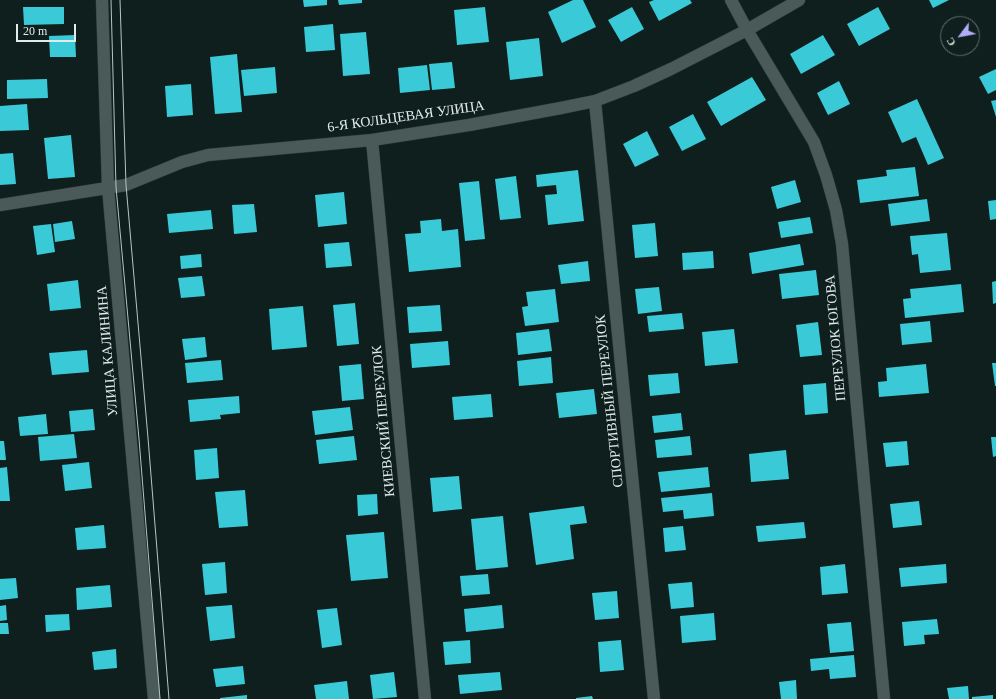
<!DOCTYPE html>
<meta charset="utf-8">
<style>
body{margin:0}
#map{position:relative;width:996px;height:699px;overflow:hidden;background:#0f1f1d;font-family:"Times New Roman",serif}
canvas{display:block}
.north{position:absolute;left:940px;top:16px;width:40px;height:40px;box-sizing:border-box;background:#0f1f1d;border:1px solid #63716f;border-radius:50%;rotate:238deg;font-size:11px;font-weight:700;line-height:16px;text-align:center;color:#e1ebea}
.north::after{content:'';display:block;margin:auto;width:14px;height:18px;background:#b2adf9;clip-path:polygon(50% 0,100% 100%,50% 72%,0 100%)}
.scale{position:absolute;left:16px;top:24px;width:60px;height:18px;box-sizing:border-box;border:2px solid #e1ebea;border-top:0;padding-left:5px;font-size:12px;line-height:14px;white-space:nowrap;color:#e1ebea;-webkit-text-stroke:3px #0f1f1d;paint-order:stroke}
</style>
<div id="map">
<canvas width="996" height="699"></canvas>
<div class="north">С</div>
<div class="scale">20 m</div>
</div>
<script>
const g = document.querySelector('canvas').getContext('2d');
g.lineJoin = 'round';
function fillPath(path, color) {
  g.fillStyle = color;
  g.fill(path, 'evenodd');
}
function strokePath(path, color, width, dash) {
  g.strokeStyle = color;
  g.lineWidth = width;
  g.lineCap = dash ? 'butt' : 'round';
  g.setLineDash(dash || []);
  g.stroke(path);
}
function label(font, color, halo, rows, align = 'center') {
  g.font = font + ' "Times New Roman",serif';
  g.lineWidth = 4;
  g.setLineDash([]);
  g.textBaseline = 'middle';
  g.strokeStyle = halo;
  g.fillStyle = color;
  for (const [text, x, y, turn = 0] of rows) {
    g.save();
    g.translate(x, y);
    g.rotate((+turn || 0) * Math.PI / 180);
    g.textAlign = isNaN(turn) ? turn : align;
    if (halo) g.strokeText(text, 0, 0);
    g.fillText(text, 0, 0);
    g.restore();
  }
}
fillPath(new Path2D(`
 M 303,0 L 327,0 L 327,5 L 304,7 Z
 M 338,0 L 362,0 L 362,3 L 339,5 Z
 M 573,0 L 583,0 L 596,27 L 562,43 L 548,12 Z
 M 654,0 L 690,0 L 692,3 L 659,21 L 649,2 Z
 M 929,0 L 949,0 L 933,8 Z
 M 23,7 L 64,7 L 64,24 L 24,25 Z
 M 485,7 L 489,42 L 457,45 L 454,10 Z
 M 632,7 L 644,29 L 621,42 L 608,20 Z
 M 878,7 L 890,29 L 859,46 L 847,24 Z
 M 333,24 L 335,50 L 306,52 L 304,27 Z
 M 366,32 L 370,74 L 343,76 L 340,34 Z
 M 75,35 L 76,57 L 50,57 L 49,36 Z
 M 823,35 L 835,55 L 801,74 L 790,54 Z
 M 539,38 L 543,76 L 510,80 L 506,42 Z
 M 237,54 L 242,112 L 215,114 L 210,57 Z
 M 452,62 L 455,88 L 432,90 L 429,64 Z
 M 427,65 L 430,90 L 400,93 L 398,68 Z
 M 275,67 L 277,93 L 244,96 L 241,70 Z
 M 996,69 L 996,90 L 988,94 L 979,77 Z
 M 752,77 L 766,100 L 721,126 L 707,102 Z
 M 47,79 L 48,98 L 7,99 L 7,80 Z
 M 839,81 L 850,104 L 828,115 L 817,93 Z
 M 191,84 L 193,115 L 167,117 L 165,86 Z
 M 917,99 L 944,158 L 928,165 L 916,137 L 902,143 L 888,112 Z
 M 996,100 L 996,117 L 991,101 Z
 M 27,104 L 29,130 L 0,131 L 0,106 Z
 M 693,114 L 706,139 L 682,151 L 669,127 Z
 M 647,131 L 659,155 L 635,167 L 623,144 Z
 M 71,135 L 75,177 L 48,179 L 44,138 Z
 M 13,153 L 16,184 L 0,185 L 0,154 Z
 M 915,167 L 919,196 L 860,203 L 857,180 L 887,176 L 886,170 Z
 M 578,170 L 584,221 L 548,225 L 545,195 L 557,194 L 556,185 L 537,187 L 536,175 Z
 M 516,176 L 521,218 L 500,220 L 495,179 Z
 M 795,180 L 801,202 L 777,209 L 771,187 Z
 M 479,181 L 485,239 L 465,241 L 459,183 Z
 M 344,192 L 347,224 L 318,227 L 315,195 Z
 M 927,199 L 930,221 L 891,226 L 888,204 Z
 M 996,200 L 996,219 L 990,220 L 988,201 Z
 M 254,204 L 257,232 L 234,234 L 232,205 Z
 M 211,210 L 213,229 L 169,233 L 167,214 Z
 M 810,217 L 813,233 L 781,238 L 778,222 Z
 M 441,219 L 442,231 L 458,229 L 461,267 L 409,272 L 405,234 L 421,233 L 420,221 Z
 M 72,221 L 75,239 L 55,242 L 53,224 Z
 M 655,223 L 658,256 L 635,258 L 632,225 Z
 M 51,224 L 55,252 L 37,255 L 33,226 Z
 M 947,233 L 951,270 L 920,273 L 918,254 L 912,255 L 910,236 Z
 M 349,242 L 352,266 L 326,268 L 324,244 Z
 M 800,244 L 804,265 L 752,274 L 749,253 Z
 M 713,251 L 714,268 L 683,270 L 682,253 Z
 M 201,254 L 202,267 L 181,269 L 180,256 Z
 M 588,261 L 590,281 L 561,284 L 558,265 Z
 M 816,270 L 819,295 L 782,299 L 779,274 Z
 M 202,276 L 205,296 L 181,298 L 178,278 Z
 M 78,280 L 81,308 L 50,311 L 47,284 Z
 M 996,281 L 996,303 L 993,304 L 992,282 Z
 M 961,284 L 964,312 L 905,318 L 903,299 L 911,298 L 910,289 Z
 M 659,287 L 662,311 L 638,314 L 635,289 Z
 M 555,289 L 559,322 L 525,326 L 522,307 L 528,306 L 526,292 Z
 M 355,303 L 359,344 L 337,346 L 333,305 Z
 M 440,305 L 442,331 L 409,333 L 407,307 Z
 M 303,306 L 307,347 L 272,350 L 269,309 Z
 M 682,313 L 684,329 L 649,332 L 647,316 Z
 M 930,321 L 932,342 L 902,345 L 900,324 Z
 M 818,322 L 822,355 L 800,357 L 796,325 Z
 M 549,329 L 552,351 L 518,355 L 516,333 Z
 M 734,329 L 738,363 L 705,366 L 702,332 Z
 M 205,337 L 207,357 L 185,360 L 182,339 Z
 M 448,341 L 450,365 L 412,368 L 410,344 Z
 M 87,350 L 89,372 L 52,375 L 49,353 Z
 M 551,357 L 553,383 L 519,386 L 517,361 Z
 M 221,360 L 223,380 L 187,383 L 185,363 Z
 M 992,363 L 996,363 L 996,386 L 995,386 Z
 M 361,364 L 364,399 L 342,401 L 339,366 Z
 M 926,364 L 929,393 L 879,397 L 878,382 L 887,381 L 886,368 Z
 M 678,373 L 680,393 L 650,396 L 648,375 Z
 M 826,383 L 828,413 L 805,415 L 803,385 Z
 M 594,389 L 597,414 L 559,418 L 556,393 Z
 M 491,394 L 493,417 L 454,420 L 452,397 Z
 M 239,396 L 240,413 L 220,415 L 221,419 L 190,422 L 188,400 Z
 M 350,407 L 353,430 L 315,435 L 312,411 Z
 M 93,409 L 95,430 L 71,432 L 69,411 Z
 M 681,413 L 683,430 L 654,433 L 652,416 Z
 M 46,414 L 48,434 L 20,436 L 18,417 Z
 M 74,434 L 77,458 L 40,461 L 38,437 Z
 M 354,436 L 357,460 L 319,464 L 316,440 Z
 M 690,436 L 692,455 L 657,458 L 655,440 Z
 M 991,437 L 996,437 L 996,456 L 993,457 Z
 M 0,441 L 4,441 L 6,460 L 0,460 Z
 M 907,441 L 909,465 L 886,467 L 883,443 Z
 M 217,448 L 219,478 L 196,480 L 194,450 Z
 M 786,450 L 789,479 L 751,482 L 749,454 Z
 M 89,462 L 92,488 L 65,491 L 62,465 Z
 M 7,467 L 10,501 L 0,501 L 0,468 Z
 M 708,467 L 710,487 L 661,492 L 658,472 Z
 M 459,476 L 462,509 L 433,512 L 430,478 Z
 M 245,490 L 248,526 L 219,528 L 215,492 Z
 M 712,493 L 714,516 L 684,519 L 683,510 L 663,512 L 661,498 Z
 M 377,494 L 378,514 L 358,516 L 357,495 Z
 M 919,501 L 922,525 L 893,528 L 890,504 Z
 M 584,506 L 587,523 L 570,525 L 574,559 L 536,565 L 529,513 Z
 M 503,516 L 508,567 L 476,570 L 471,519 Z
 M 804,522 L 806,538 L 758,542 L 756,526 Z
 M 104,525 L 106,548 L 77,550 L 75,528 Z
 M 683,526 L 686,550 L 665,552 L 663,528 Z
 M 384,532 L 388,578 L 351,581 L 346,535 Z
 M 225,562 L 227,593 L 205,595 L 202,564 Z
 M 845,564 L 848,593 L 822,595 L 820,567 Z
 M 946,564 L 947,583 L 901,587 L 899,568 Z
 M 488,574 L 490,594 L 462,596 L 460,576 Z
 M 16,578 L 18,598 L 0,600 L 0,579 Z
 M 692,582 L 694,607 L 671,609 L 668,584 Z
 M 110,585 L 112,607 L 77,610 L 76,588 Z
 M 617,591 L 619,618 L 595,620 L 592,593 Z
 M 6,605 L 7,620 L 0,621 L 0,606 Z
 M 232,605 L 235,638 L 210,641 L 206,607 Z
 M 502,605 L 504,628 L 466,632 L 464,609 Z
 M 337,608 L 342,645 L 322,648 L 317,610 Z
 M 714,613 L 716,640 L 682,643 L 680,616 Z
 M 69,614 L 70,630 L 46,632 L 45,615 Z
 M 937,619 L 939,634 L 924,635 L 925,644 L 904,646 L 902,622 Z
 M 851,622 L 854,651 L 830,653 L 827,624 Z
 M 0,623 L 8,623 L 9,634 L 0,634 Z
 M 470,640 L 471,663 L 445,665 L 443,642 Z
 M 621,640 L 624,670 L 600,672 L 598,642 Z
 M 116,649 L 117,668 L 94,670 L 92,652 Z
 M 854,655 L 856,677 L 830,679 L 829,669 L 811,671 L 810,659 Z
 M 243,666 L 245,684 L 216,687 L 213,669 Z
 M 394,672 L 397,697 L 373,699 L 370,675 Z
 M 500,672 L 502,690 L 460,694 L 458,675 Z
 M 796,680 L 797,699 L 781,699 L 779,682 Z
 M 347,681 L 349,699 L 316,699 L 314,685 Z
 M 968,686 L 969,699 L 949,699 L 947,688 Z
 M 247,695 L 247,699 L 220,699 L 220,698 Z
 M 993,695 L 993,699 L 972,699 L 972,697 Z
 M 592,696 L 593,699 L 576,699 L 576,698 Z`), '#39c9d7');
const minor = new Path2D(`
 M 102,0 L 108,188 L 154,699
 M 731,0 L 747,30 L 814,142 L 826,175 L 836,210 L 842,244 L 884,699
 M 595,101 L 654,699
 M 372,140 L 425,699
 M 0,205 L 126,185 L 182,162 L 208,155 L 372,140 L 469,125 L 561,108 L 595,101 L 634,86 L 671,69 L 747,30 L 799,0`);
strokePath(minor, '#323b39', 13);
strokePath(minor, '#495a58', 12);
strokePath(new Path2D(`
 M 111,0 L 116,187 L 139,439 L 160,699
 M 120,0 L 126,185 L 148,438 L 169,699`), '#b9c5c3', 1);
label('14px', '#e1ebea', '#0f1f1d', [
 ["6-Я КОЛЬЦЕВАЯ УЛИЦА",406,117,-8],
 ["ПЕРЕУЛОК ЮГОВА",836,338,-95],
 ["УЛИЦА КАЛИНИНА",108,351,-95],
 ["СПОРТИВНЫЙ ПЕРЕУЛОК",610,401,-96],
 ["КИЕВСКИЙ ПЕРЕУЛОК",384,421,-95]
]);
</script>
